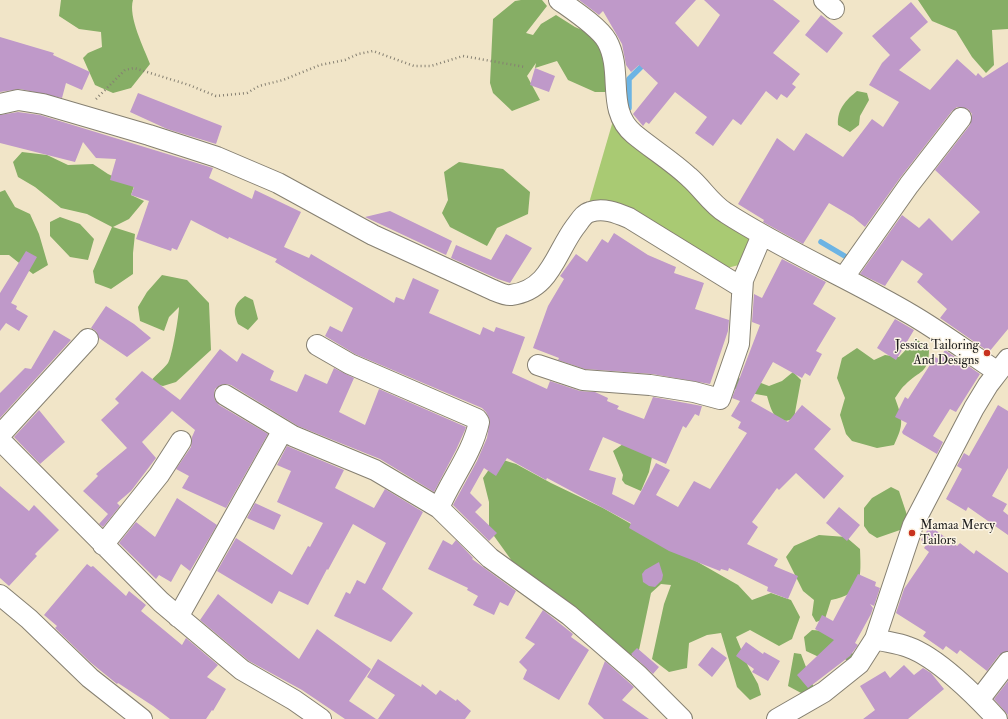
<!DOCTYPE html>
<style>
body{margin:0}
canvas{display:block;background:#f1e5c8}
</style>
<canvas width="1008" height="719"></canvas>
<script>
const g = document.querySelector('canvas').getContext('2d');
g.lineJoin = 'round';
function fillPath(path, color) {
  g.fillStyle = color;
  g.fill(path, 'evenodd');
}
function strokePath(path, color, width, dash) {
  g.strokeStyle = color;
  g.lineWidth = width;
  g.lineCap = dash ? 'butt' : 'round';
  g.setLineDash(dash || []);
  g.stroke(path);
}
function label(font, color, halo, rows, align = 'center') {
  g.font = font + ' "IM FELL Double Pica",serif';
  g.lineWidth = 3;
  g.setLineDash([]);
  g.textBaseline = 'middle';
  g.strokeStyle = halo;
  g.fillStyle = color;
  for (const [text, x, y, turn = 0] of rows) {
    g.save();
    g.translate(x, y);
    g.rotate((+turn || 0) * Math.PI / 180);
    g.textAlign = isNaN(turn) ? turn : align;
    if (halo) g.strokeText(text, 0, 0);
    g.fillText(text, 0, 0);
    g.restore();
  }
}
fillPath(new Path2D(`
 M 617,107 L 756,230 L 739,265 L 727,268 L 589,203 Z`), '#a9ca73');
fillPath(new Path2D(`
 M 61,0 L 133,0 C 128,17 144,48 150,64 L 131,88 L 113,93 L 95,85 L 83,58 L 88,53 L 102,47 L 101,32 L 79,29 L 59,16 Z
 M 521,0 L 542,0 L 547,6 L 526,33 L 533,35 L 541,24 L 556,15 L 575,27 L 596,36 L 613,87 L 605,92 L 595,92 L 568,80 L 557,61 L 535,68 L 536,63 L 527,76 L 540,100 L 512,111 L 493,93 L 490,83 L 493,19 L 515,1 Z
 M 918,0 L 1008,0 L 1008,29 L 992,30 L 994,65 L 986,73 L 972,57 L 956,31 L 932,21 Z
 M 857,91 L 867,93 L 869,100 L 860,116 L 859,125 L 850,132 L 838,125 C 837,109 846,100 857,91 Z
 M 22,152 L 47,155 L 68,165 L 93,164 L 108,174 L 134,186 L 131,195 L 144,201 L 129,219 L 113,227 L 135,234 L 133,253 L 133,274 L 111,289 L 95,283 L 93,271 L 112,227 L 87,214 L 61,208 L 35,187 L 18,177 L 13,162 Z
 M 459,162 L 503,169 L 530,192 L 528,214 L 497,228 L 487,246 L 450,227 L 442,213 L 448,200 L 444,172 Z
 M 5,190 L 15,207 L 30,214 L 39,234 L 48,265 L 33,274 L 9,255 L 0,255 L 0,192 Z
 M 60,217 L 80,224 L 94,239 L 88,260 L 70,257 L 50,236 L 50,222 Z
 M 162,275 L 187,280 L 209,303 L 211,350 L 176,382 L 163,386 L 149,383 C 154,376 163,370 168,363 C 172,357 179,315 179,307 L 169,317 L 164,331 L 140,321 L 138,307 L 147,292 Z
 M 245,296 L 253,300 L 258,319 L 248,330 L 238,324 C 233,311 233,305 245,296 Z
 M 916,339 L 929,348 C 929,375 920,369 905,385 C 901,388 898,394 895,398 C 903,420 904,424 894,445 L 877,448 L 852,441 L 846,434 L 840,415 L 845,398 L 837,378 L 842,358 L 857,348 L 874,360 L 885,355 L 899,357 Z
 M 793,372 L 801,380 L 794,418 C 775,428 771,409 767,396 L 738,391 L 732,386 L 737,378 L 753,380 L 769,386 L 782,381 Z
 M 623,444 L 652,457 L 649,472 L 641,491 L 625,484 L 622,480 L 623,475 L 613,451 Z
 M 497,458 L 516,464 L 551,483 L 603,508 L 738,585 L 752,600 L 771,593 L 791,600 L 800,617 L 792,639 L 779,646 L 750,630 L 736,637 L 748,666 L 758,684 L 761,695 L 750,700 L 737,687 L 721,633 L 707,635 L 689,643 L 687,668 L 669,672 L 652,659 L 664,604 L 671,585 L 661,584 L 651,593 L 639,650 L 623,661 L 535,593 L 489,529 L 489,502 L 483,478 Z
 M 891,487 L 899,491 L 907,515 L 900,530 L 877,538 L 869,533 L 864,526 L 864,508 L 872,498 Z
 M 819,535 L 846,537 L 860,549 C 861,577 863,594 831,600 L 825,619 L 816,622 L 812,615 L 814,600 L 803,591 L 786,557 L 794,546 Z
 M 812,630 L 825,631 L 849,647 L 856,660 L 846,660 L 836,649 L 821,658 L 806,651 L 804,637 Z
 M 794,653 L 801,654 L 814,688 L 803,694 L 788,686 Z`), '#86ae65');
strokePath(new Path2D(`
 M 629,108 L 629,79 L 645,63
 M 821,242 L 848,258`), '#6cb4e4', 5.5);
fillPath(new Path2D(`
 M 579,0 L 696,0 L 675,23 L 698,47 L 720,15 L 704,0 L 773,0 L 800,21 L 773,53 L 800,74 L 792,84 L 796,87 L 787,98 L 781,94 L 777,100 L 766,91 L 741,125 L 733,119 L 713,146 L 695,133 L 707,117 L 675,92 L 649,124 L 646,122 L 643,126 L 633,114 L 658,83 L 639,65 L 631,72 L 626,65 L 622,44 L 603,11 L 599,15 Z
 M 911,2 L 928,22 L 910,38 L 921,50 L 899,70 L 930,90 L 957,59 L 976,76 L 978,73 L 983,78 L 1008,62 L 1008,329 L 989,352 L 940,318 L 947,309 L 917,282 L 923,274 L 902,260 L 885,286 L 860,274 L 902,215 L 919,228 L 929,218 L 952,241 L 980,212 L 935,170 L 970,125 L 972,114 L 968,109 L 957,107 L 952,111 L 900,178 L 865,227 L 853,217 L 829,203 L 803,244 L 763,222 L 764,220 L 738,204 L 777,138 L 794,151 L 806,133 L 843,157 L 872,119 L 883,127 L 899,102 L 869,85 L 882,63 L 890,55 L 872,36 Z
 M 821,15 L 843,33 L 827,53 L 805,35 Z
 M 0,37 L 54,53 L 53,55 L 90,72 L 82,90 L 66,83 L 62,98 L 20,89 L 0,92 Z
 M 535,68 L 555,76 L 549,92 L 530,85 Z
 M 138,93 L 222,126 L 216,144 L 167,129 L 130,112 Z
 M 18,112 L 40,115 L 213,168 L 209,178 L 252,199 L 255,190 L 301,212 L 284,247 L 309,258 L 311,254 L 394,303 L 396,297 L 404,300 L 413,278 L 439,290 L 429,313 L 480,335 L 483,327 L 494,332 L 496,327 L 525,337 L 512,373 L 547,389 L 550,381 L 580,391 L 595,392 L 608,398 L 607,401 L 619,406 L 617,409 L 644,419 L 653,397 L 702,406 L 699,416 L 695,414 L 686,428 L 683,426 L 666,464 L 603,437 L 589,470 L 616,478 L 612,494 L 634,505 L 656,463 L 670,470 L 656,495 L 678,507 L 694,481 L 710,489 L 747,433 L 738,428 L 741,422 L 731,416 L 740,401 L 732,398 L 760,325 L 752,322 L 754,294 L 762,298 L 782,259 L 826,282 L 813,304 L 836,318 L 816,351 L 822,354 L 810,376 L 805,373 L 802,378 L 773,362 L 751,401 L 788,422 L 802,405 L 831,429 L 814,449 L 844,476 L 824,499 L 796,473 L 779,490 L 777,488 L 752,522 L 758,527 L 747,544 L 778,559 L 774,566 L 798,576 L 788,599 L 767,591 L 768,587 L 729,568 L 728,571 L 721,569 L 720,571 L 669,551 L 629,528 L 631,523 L 547,478 L 546,480 L 507,458 L 496,476 L 484,468 L 470,493 L 482,505 L 475,512 L 497,533 L 489,541 L 453,505 L 477,461 L 487,438 L 490,420 L 486,412 L 482,408 L 355,354 L 325,336 L 330,326 L 342,332 L 353,308 L 275,262 L 277,259 L 229,237 L 228,239 L 191,220 L 177,250 L 172,248 L 171,251 L 136,239 L 149,201 L 131,195 L 134,187 L 110,180 L 116,159 L 96,158 L 83,142 L 75,162 L 0,143 L 0,115 Z
 M 390,211 L 452,241 L 446,255 L 365,217 Z
 M 614,233 L 648,255 L 676,267 L 674,273 L 704,283 L 695,309 L 729,320 L 728,331 L 710,384 L 652,374 L 585,369 L 558,360 L 559,358 L 533,348 L 548,306 L 564,279 L 560,276 L 576,254 L 587,262 L 602,239 L 608,243 Z
 M 506,234 L 532,248 L 510,283 L 498,279 L 451,258 L 456,245 L 491,260 Z
 M 26,251 L 37,257 L 11,303 L 17,306 L 16,309 L 28,316 L 19,331 L 6,323 L 0,331 L 0,293 Z
 M 106,306 L 134,324 L 151,338 L 127,357 L 99,338 L 96,331 L 91,328 Z
 M 895,319 L 914,330 L 896,360 L 877,348 Z
 M 54,330 L 71,340 L 0,418 L 0,393 L 25,368 L 31,369 Z
 M 220,349 L 237,362 L 242,353 L 274,371 L 270,380 L 297,392 L 305,374 L 327,384 L 334,368 L 354,378 L 339,412 L 365,425 L 379,389 L 466,427 L 465,430 L 456,450 L 434,492 L 380,459 L 298,426 L 231,385 L 226,384 L 220,385 L 215,389 L 214,394 L 215,400 L 219,405 L 268,434 L 226,508 L 182,488 L 189,476 L 176,469 L 191,447 L 192,437 L 195,430 L 172,411 L 142,442 L 156,458 L 131,491 L 117,503 L 120,506 L 103,527 L 99,524 L 108,514 L 83,491 L 98,476 L 96,474 L 127,448 L 101,420 L 119,403 L 115,399 L 142,371 L 180,400 Z
 M 945,350 L 980,374 L 956,412 L 950,409 L 933,436 L 943,442 L 937,454 L 903,434 L 902,432 L 907,423 L 895,417 L 905,397 L 908,399 L 935,357 L 939,359 Z
 M 998,405 L 1008,411 L 1008,468 L 992,496 L 1007,504 L 1003,511 L 1008,515 L 1008,535 L 968,507 L 966,511 L 946,499 L 962,469 L 957,466 L 964,453 L 969,456 Z
 M 39,410 L 65,442 L 40,464 L 14,437 Z
 M 287,446 L 344,470 L 335,488 L 374,508 L 385,489 L 423,512 L 382,589 L 413,613 L 391,642 L 334,616 L 346,592 L 350,594 L 357,580 L 365,584 L 386,543 L 353,524 L 328,570 L 327,569 L 308,605 L 279,591 L 272,604 L 217,571 L 236,538 L 292,575 L 308,546 L 310,547 L 323,523 L 277,502 L 291,471 L 277,465 Z
 M 0,486 L 29,511 L 34,505 L 59,530 L 35,554 L 37,556 L 9,586 L 0,578 Z
 M 177,498 L 217,525 L 190,571 L 181,564 L 171,582 L 159,575 L 156,579 L 119,543 L 136,522 L 155,537 Z
 M 255,503 L 281,515 L 274,530 L 247,518 Z
 M 839,507 L 860,525 L 847,541 L 826,523 Z
 M 930,526 L 957,546 L 960,543 L 974,554 L 976,550 L 1008,573 L 1008,651 L 999,655 L 987,671 L 960,650 L 957,654 L 946,646 L 943,650 L 923,636 L 926,632 L 896,613 L 904,589 L 929,552 L 924,548 L 927,544 L 921,540 Z
 M 443,540 L 452,545 L 456,540 L 473,558 L 472,559 L 516,591 L 508,606 L 500,602 L 494,615 L 473,605 L 478,596 L 467,590 L 468,588 L 428,569 Z
 M 659,562 L 663,575 L 662,580 L 655,587 L 649,586 L 643,582 L 642,574 L 645,570 Z
 M 87,564 L 91,567 L 93,566 L 126,596 L 129,591 L 146,605 L 141,611 L 182,645 L 186,638 L 218,665 L 207,677 L 226,689 L 213,711 L 212,710 L 206,719 L 170,719 L 153,706 L 118,683 L 117,684 L 90,662 L 55,628 L 57,626 L 44,615 Z
 M 858,574 L 876,582 L 875,586 L 880,588 L 874,606 L 870,604 L 873,608 L 871,614 L 855,643 L 858,645 L 850,656 L 808,688 L 797,675 L 834,640 L 815,629 L 822,615 L 833,621 Z
 M 218,594 L 299,659 L 317,629 L 371,669 L 349,701 L 376,719 L 345,719 L 302,690 L 249,661 L 200,620 Z
 M 543,610 L 573,634 L 571,637 L 589,650 L 559,700 L 523,679 L 527,670 L 519,662 L 535,644 L 525,638 Z
 M 746,642 L 763,654 L 764,652 L 780,661 L 768,681 L 752,672 L 754,669 L 736,656 Z
 M 712,647 L 727,658 L 712,677 L 698,665 Z
 M 637,648 L 659,667 L 653,674 L 631,654 Z
 M 378,659 L 421,687 L 422,684 L 436,695 L 440,690 L 456,701 L 457,699 L 471,711 L 465,719 L 378,719 L 395,695 L 367,677 Z
 M 605,661 L 634,687 L 622,700 L 649,719 L 604,719 L 588,704 Z
 M 904,665 L 914,675 L 923,668 L 931,673 L 944,689 L 908,719 L 863,719 L 875,710 L 860,686 L 885,671 L 890,678 Z
 M 1008,681 L 1008,715 L 994,699 Z`), '#bf99c9');
const street = new Path2D(`
 M 559,0 C 573,10 599,27 607,41 C 624,72 605,110 634,134 C 652,149 672,161 689,177 C 702,188 711,204 726,213 C 785,251 851,279 912,315 C 941,332 969,353 998,372
 M 824,0 L 834,9
 M 0,104 L 18,100 L 43,104 L 149,135 L 217,157 L 278,183 L 373,235 L 493,290 C 498,292 506,296 511,295 C 550,290 555,254 575,227 C 580,221 583,214 590,212 C 603,207 617,213 629,218 L 741,287
 M 844,277 L 909,185 L 961,118
 M 317,345 L 350,364 L 477,419 L 479,422 C 472,454 451,479 439,508
 M 538,365 L 583,380 L 650,385 L 694,392 L 720,399 L 739,344 L 743,280 L 762,235
 M 225,395 L 293,436 L 375,470 L 439,508 L 490,558 L 569,615 L 638,675 L 682,719
 M 0,435 L 88,339
 M 0,440 L 161,602 L 242,670 L 294,700 L 321,719
 M 103,545 L 159,475 L 181,441
 M 0,595 L 29,619 L 90,678 L 142,719
 M 178,617 L 283,430
 M 875,639 C 886,642 898,643 908,647 C 937,657 976,696 997,719
 M 979,700 L 1008,662
 M 777,719 L 824,692 L 859,664 L 875,639 L 913,525 L 974,408 L 988,385 L 1008,359`);
strokePath(street, '#868072', 22);
strokePath(new Path2D(`
 M 96,99 L 125,70 L 134,68 L 189,85 L 216,96 L 247,93 L 259,86 L 283,80 L 320,65 L 345,60 L 358,54 L 373,51 L 414,66 L 431,66 L 463,56 L 525,67`), '#868072', 2.5, [1, 3]);
strokePath(street, '#fff', 20);
for (const [x, y, r, color] of [
 [987,353,4,"#c8321e"],
 [912,533,4,"#c8321e"]
]) {
  const dot = new Path2D();
  dot.arc(x, y, r, 0, 2 * Math.PI);
  g.fillStyle = color;
  g.fill(dot);
  strokePath(dot, '#fcf5e5', 1.5);
}
label('13px', '#1c1c1c', '#fcf5e5', [
 ["Jessica Tailoring",979,346],
 ["And Designs",979,361],
 ["Mamaa Mercy",920,526,"left"],
 ["Tailors",920,541,"left"]
], 'right');
</script>
